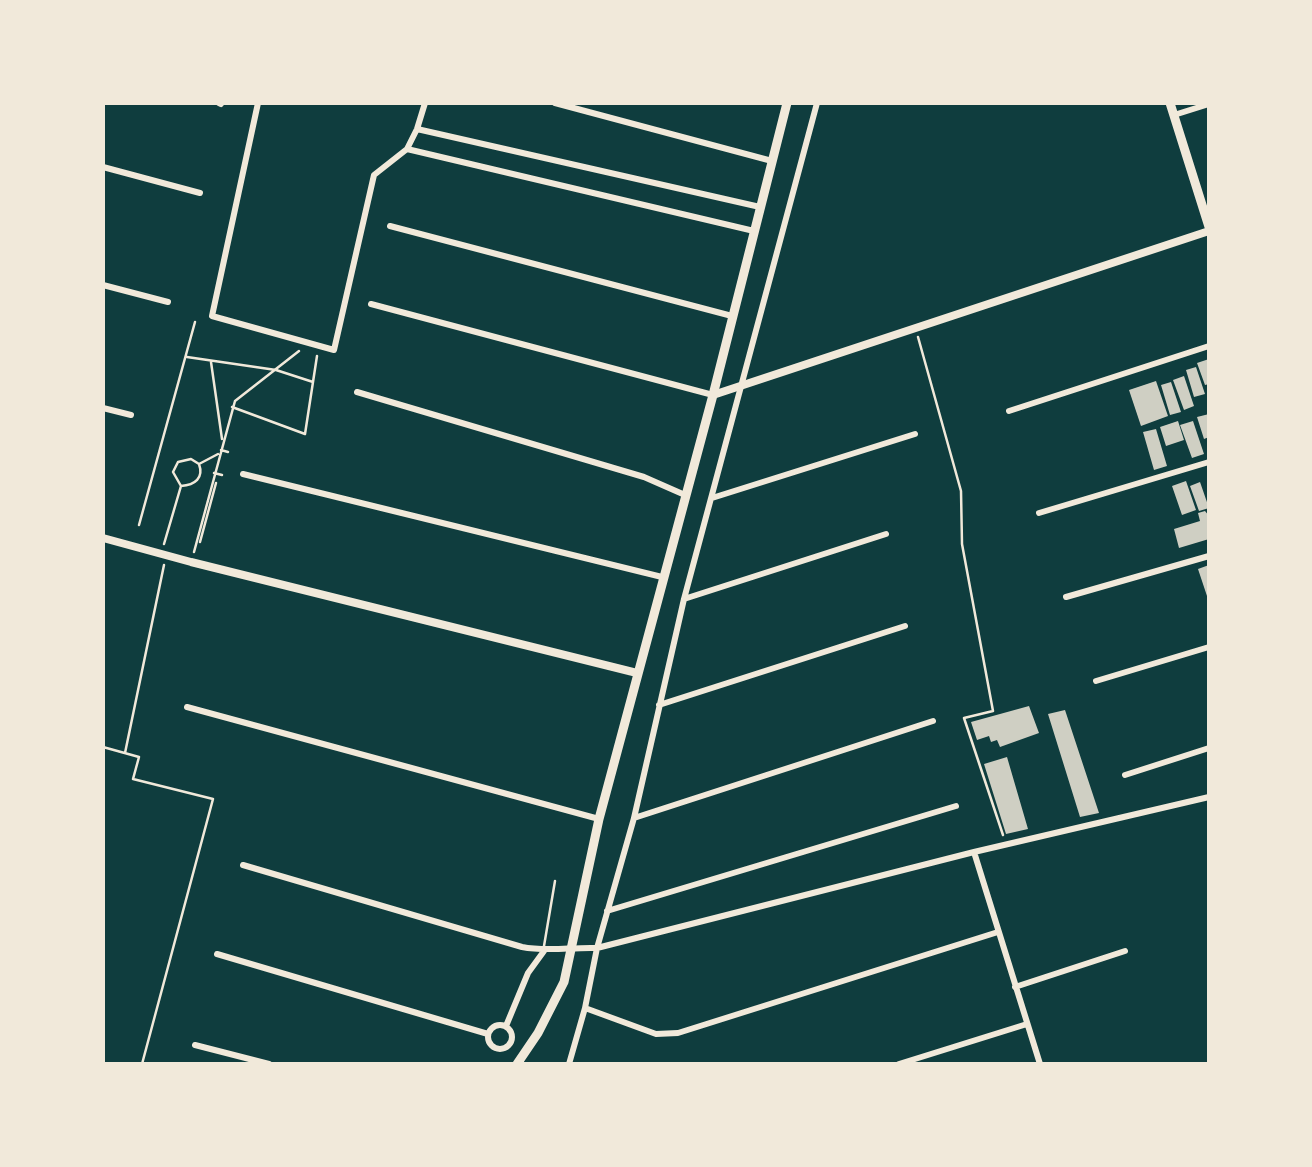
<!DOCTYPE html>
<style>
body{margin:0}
#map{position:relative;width:1312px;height:1167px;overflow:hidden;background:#0f3d3e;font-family:"Space Grotesk",sans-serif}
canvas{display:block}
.frame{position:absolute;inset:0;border:105px solid #f1e9da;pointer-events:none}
</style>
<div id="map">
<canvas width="1312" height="1167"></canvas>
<div class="frame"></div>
</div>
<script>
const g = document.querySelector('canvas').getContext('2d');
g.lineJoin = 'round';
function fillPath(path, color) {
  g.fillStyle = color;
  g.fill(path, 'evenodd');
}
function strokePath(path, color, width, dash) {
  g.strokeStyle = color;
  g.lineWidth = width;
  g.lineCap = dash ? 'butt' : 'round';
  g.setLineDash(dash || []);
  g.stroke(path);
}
fillPath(new Path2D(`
 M 1209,359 L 1209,384 L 1205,385 L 1197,363 Z
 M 1196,367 L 1205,394 L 1194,397 L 1186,370 Z
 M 1184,376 L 1194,406 L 1184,410 L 1173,380 Z
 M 1156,381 L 1168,416 L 1141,426 L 1129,390 Z
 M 1171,382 L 1181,412 L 1170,415 L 1161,385 Z
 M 1209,414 L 1209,437 L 1204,439 L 1197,417 Z
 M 1178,421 L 1184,440 L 1166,446 L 1160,427 Z
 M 1193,421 L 1204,454 L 1192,458 L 1180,425 Z
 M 1156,429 L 1167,466 L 1154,470 L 1143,432 Z
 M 1186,481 L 1196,510 L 1182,515 L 1172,486 Z
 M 1200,482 L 1209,508 L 1199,511 L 1190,486 Z
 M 1205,511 L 1209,516 L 1209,539 L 1179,548 L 1174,529 L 1200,521 L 1198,513 Z
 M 1209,565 L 1209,598 L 1208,599 L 1198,569 Z
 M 1029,706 L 1039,733 L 1000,747 L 997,740 L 991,742 L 989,736 L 977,740 L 971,722 Z
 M 1065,710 L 1099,813 L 1080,817 L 1048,714 Z
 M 1007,757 L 1028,829 L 1006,834 L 984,764 Z`), '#cfcfc3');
strokePath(new Path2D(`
 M 918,337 L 961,491 L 962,544 L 993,711 L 964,718 L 1003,835
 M 187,357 L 276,370 L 313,382
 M 211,362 L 222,439
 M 232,407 L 305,434 L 317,356
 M 221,450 L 228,452
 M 199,464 L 218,454
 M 214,473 L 222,475
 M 139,525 L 195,322
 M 200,542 L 216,483
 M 164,544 L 181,486 C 195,485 204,478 199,464 L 191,459 L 178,462 L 173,472 L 181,486
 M 194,552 L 235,401 L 299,351
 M 103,747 L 139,757 L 133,779 L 213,799 L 142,1064
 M 125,753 L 164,565`), '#f1e9da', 2.5);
strokePath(new Path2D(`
 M 544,946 L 555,881`), '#f1e9da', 2.5);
strokePath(new Path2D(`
 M 219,103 L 221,104
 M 258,103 L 212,316 L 334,350 L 374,175 L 407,149 L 417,129 L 425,103
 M 555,103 L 772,161
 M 1174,115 L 1209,104
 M 417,129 L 760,207
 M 407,149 L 754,231
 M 103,167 L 200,193
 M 390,226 L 732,316
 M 103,285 L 168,302
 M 371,304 L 713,395
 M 357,392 L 644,477 L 685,495
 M 103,408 L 131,415
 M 1009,411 L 1209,346
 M 243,474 L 662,577
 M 712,498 L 915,434
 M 1039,513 L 1209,462
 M 1066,597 L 1209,556
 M 684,599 L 886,534
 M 1096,681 L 1209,647
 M 659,705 L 905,626
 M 187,707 L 599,819
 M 1125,775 L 1209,748
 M 634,818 L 933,721
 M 974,852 L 1040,1064
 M 243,865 L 522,947 C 547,952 571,947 597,948 L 974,852 L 1209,797
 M 607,911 L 956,806
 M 217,954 L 488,1034
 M 1015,987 L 1125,951
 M 585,1008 L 656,1034 L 678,1033 L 998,932
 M488 1037a12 12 0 1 1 24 0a12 12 0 1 1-24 0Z
 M 506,1026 L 528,973 L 544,951
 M 195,1045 L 269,1064
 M 569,1064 L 585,1008 L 597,948 L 634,818 L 684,599 L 817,103
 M 899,1064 L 1027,1024`), '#f1e9da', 6);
strokePath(new Path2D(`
 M 713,395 L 1209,231
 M 103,538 L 191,562 L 637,673`), '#f1e9da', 8);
strokePath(new Path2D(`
 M 1170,103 L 1209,227
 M 517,1064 L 538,1033 L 564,982 L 599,819 L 713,395 L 787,103`), '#f1e9da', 9);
</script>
